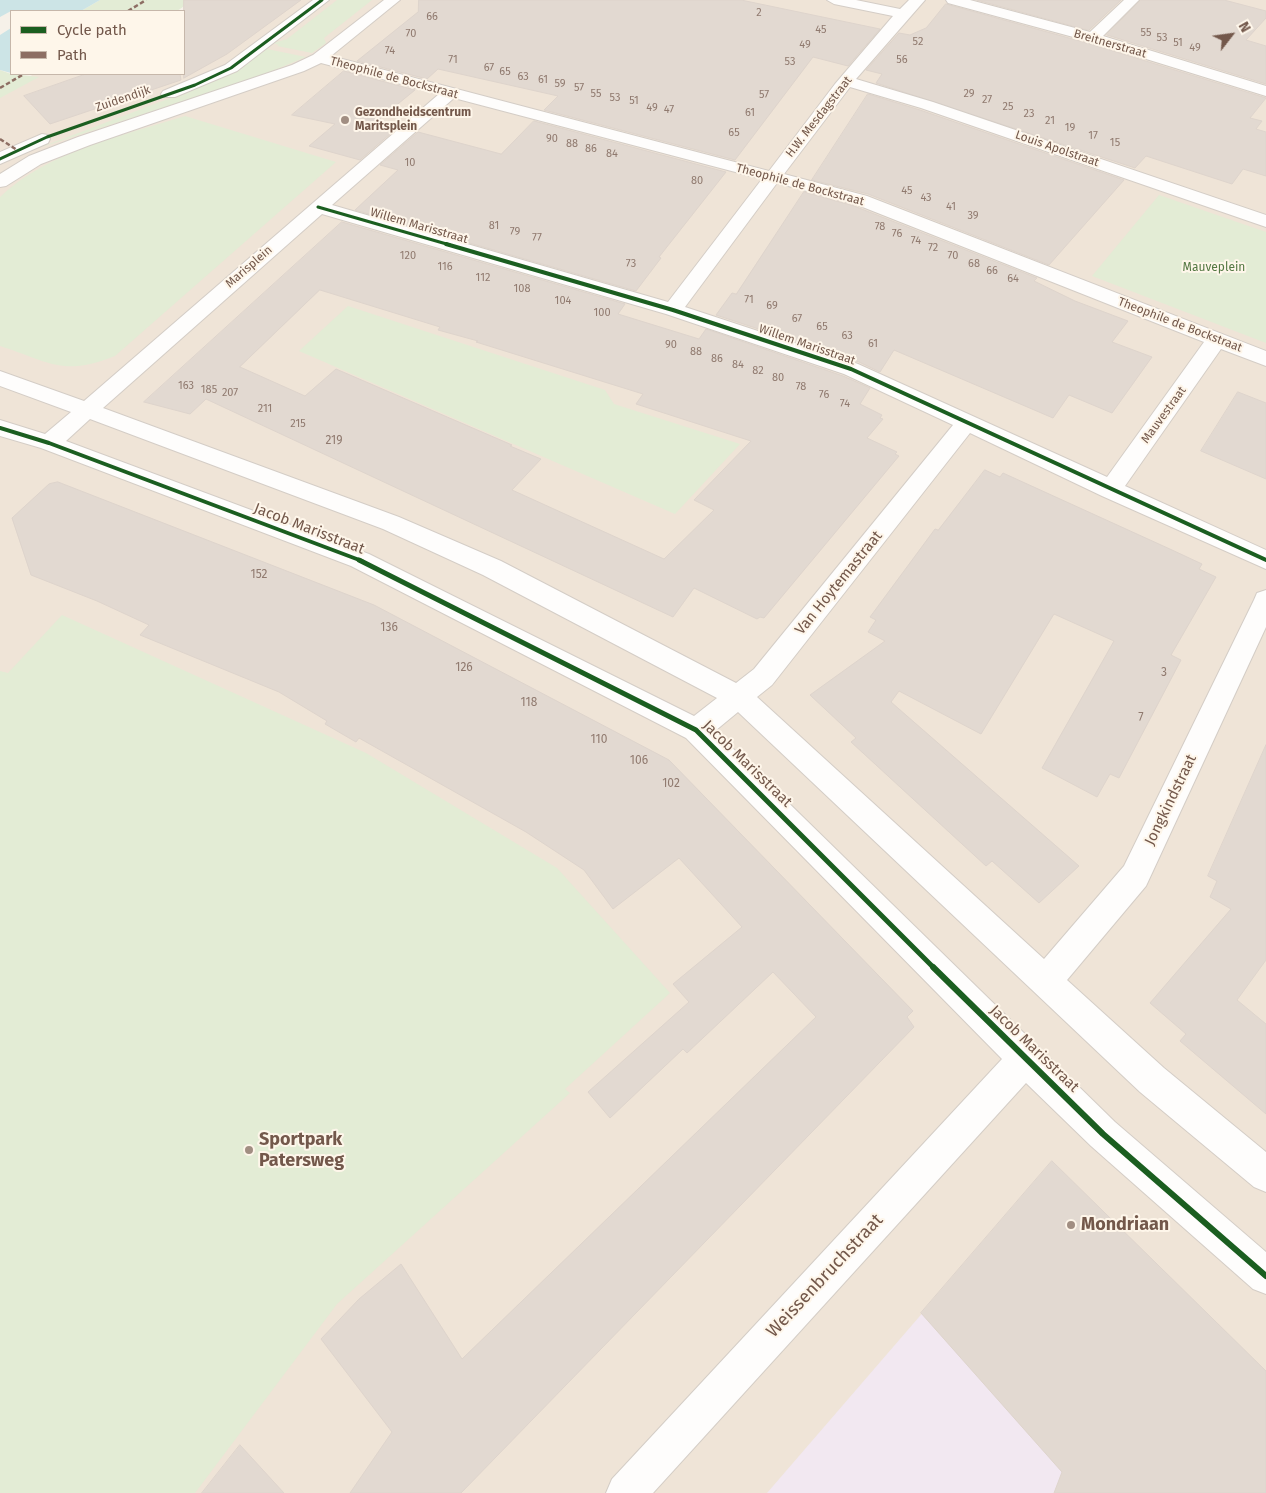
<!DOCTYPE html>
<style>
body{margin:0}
#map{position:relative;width:1266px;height:1493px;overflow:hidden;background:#f6f1e9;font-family:"Fira Sans",sans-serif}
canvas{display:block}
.legend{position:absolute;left:10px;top:10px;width:175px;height:65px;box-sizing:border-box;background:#fef6ea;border:1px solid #c6b7aa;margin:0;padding:6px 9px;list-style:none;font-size:15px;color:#73584b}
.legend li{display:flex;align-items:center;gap:10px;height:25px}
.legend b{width:25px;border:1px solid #c6b7aa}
.north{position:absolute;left:1206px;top:10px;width:50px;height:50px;-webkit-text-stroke:4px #fef6ea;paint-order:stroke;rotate:60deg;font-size:14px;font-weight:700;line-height:20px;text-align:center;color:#73584b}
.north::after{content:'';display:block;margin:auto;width:18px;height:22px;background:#73584b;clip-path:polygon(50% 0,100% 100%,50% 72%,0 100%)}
</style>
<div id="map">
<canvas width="1266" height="1493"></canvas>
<ul class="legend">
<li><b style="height:6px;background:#1b5e20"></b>Cycle path</li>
<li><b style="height:6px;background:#8d6e63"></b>Path</li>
</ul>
<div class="north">N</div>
</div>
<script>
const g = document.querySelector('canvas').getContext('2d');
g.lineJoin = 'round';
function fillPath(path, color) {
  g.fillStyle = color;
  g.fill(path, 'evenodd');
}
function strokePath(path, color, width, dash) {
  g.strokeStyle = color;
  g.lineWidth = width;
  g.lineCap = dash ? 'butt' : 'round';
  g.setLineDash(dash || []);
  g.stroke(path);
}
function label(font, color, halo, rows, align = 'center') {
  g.font = font + ' "Fira Sans",sans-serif';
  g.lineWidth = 4;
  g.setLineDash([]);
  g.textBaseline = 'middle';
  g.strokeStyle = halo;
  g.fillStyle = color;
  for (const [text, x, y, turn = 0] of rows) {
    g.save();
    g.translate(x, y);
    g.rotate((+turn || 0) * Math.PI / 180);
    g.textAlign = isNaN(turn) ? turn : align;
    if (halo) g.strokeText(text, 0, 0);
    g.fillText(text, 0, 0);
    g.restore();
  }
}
fillPath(new Path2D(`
 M 198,0 L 1266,0 L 1266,1493 L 0,1493 L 0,93 L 34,74 L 184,74 L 184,11 Z`), '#efe4d7');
fillPath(new Path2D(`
 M 1052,1163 L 1266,1493 L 767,1493 Z`), '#f2e8f1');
fillPath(new Path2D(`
 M 100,0 L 193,0 L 177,11 L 81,11 Z
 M 337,0 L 372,0 L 324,38 L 326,43 L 312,53 L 277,46 L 279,45 L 273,43 L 287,39 Z
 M 267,49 L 306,57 L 260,76 L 36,149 L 210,83 L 234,72 Z
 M 0,70 L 11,74 L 39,77 L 0,98 Z
 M 185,116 L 336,162 L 115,356 C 62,377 50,362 0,346 L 0,197 C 46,152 125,135 185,116 Z
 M 1159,195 L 1266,232 L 1266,343 L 1092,276 Z
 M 348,306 L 605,390 L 614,404 L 740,444 L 675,514 L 299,351 Z
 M 62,615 L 366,753 L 557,868 L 670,993 L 565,1089 L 570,1093 L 337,1304 L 195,1493 L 0,1493 L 0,671 L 8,673 Z`), '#e3ecd5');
fillPath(new Path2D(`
 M 0,0 L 100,0 L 81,11 L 11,11 L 0,17 Z
 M 11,28 L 11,73 L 0,70 L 0,35 Z`), '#cce4e6');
const building = new Path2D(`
 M 184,0 L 301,0 L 227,54 L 184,78 Z
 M 419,0 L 741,0 L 880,29 L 848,66 L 813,57 L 735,160 L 544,110 L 558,96 L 438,69 L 427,79 L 357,61 L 418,12 Z
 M 977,0 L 1121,0 L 1089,30 Z
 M 1141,0 L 1224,0 L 1266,11 L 1266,18 L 1246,40 L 1266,46 L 1266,84 L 1107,35 Z
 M 946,4 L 1087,43 L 1266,98 L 1250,118 L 1262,121 L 1256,129 L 1266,132 L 1266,176 L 1243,169 L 1232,184 L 1146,156 L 1135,168 L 876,83 L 882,74 L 866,70 L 899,33 L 910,35 L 926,28 Z
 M 344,71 L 415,90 L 377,121 L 398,127 L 360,160 L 309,146 L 335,124 L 292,115 Z
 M 86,74 L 180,74 L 181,80 L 50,124 L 24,96 Z
 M 868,94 L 920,110 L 1124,180 L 1049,265 L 868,194 L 812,180 Z
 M 534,121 L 726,172 L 659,257 L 661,258 L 636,291 L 355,210 L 398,170 L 380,165 L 418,132 L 501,154 Z
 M 804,192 L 854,206 L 1037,278 L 1034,281 L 1075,301 L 1128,321 L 1112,342 L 1152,357 L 1112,413 L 1069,395 L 1053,418 L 894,350 L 880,372 L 859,362 L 716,315 L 732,293 L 736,294 Z
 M 342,222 L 625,304 L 618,314 L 699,339 L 706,329 L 843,376 L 870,388 L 860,404 L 882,415 L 880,418 L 883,419 L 867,438 L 897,452 L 895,454 L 899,456 L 764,618 L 760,617 L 757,619 L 694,588 L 673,617 L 206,399 L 190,414 L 144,402 ZM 320,290 L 440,327 L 438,330 L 478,341 L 476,342 L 643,394 L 636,404 L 751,441 L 694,500 L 714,510 L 664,559 L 512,490 L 541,459 L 510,446 L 512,445 L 336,369 L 305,396 L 240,367 Z
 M 1238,392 L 1266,403 L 1266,479 L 1201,451 Z
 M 985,470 L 1000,477 L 1003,473 L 1172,550 L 1202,564 L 1199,569 L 1216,577 L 1171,655 L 1181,660 L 1119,778 L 1110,774 L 1097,797 L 1042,768 L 1114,641 L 1054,614 L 981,734 L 899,691 L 891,702 L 1079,866 L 1039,903 L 992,861 L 986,866 L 851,742 L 856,738 L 810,695 L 885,641 L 868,632 L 876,620 L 870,617 L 935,529 L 938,530 Z
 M 58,482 L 374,605 L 669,760 L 913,1011 L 907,1017 L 914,1027 L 461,1493 L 350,1493 L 392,1432 L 321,1339 L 359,1299 L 401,1264 L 462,1359 L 816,1017 L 773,972 L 687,1053 L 683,1049 L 610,1118 L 588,1092 L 689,1002 L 673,984 L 742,927 L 679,858 L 613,909 L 584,870 L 526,832 L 359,738 L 356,742 L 325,724 L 327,721 L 279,692 L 140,635 L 149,625 L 97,601 L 31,575 L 12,518 L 49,484 Z
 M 1266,745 L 1266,960 L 1237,1000 L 1266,1024 L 1266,1114 L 1180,1041 L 1186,1034 L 1150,1003 L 1231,909 L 1210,897 L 1217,881 L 1208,876 Z
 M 1052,1161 L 1266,1371 L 1266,1493 L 1054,1493 L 1062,1472 L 921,1313 Z
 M 240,1445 L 284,1493 L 202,1493 Z`);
fillPath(building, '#e2d9d1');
strokePath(building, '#ded4cc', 1);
const minor = new Path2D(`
 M 313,0 L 329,0 L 237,71 L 175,97 L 163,97 L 161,94 L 163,91 L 225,65 Z
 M 384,0 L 400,0 L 331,56 L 769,171 L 835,84 L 893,16 L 834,4 L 827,0 L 856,0 L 900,9 L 909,0 L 925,0 L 856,79 L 933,102 L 1266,215 L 1266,227 L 921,108 L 850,87 L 784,174 L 867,196 L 1266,351 L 1266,366 L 1221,349 L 1125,486 L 1266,550 L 1266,569 L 1102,496 L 970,433 L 772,685 L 757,697 L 1044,959 L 1124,866 L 1254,600 L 1257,593 L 1266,590 L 1266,627 L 1146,886 L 1067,980 L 1164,1068 L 1266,1152 L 1266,1192 L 1254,1187 L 1140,1092 L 738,712 L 715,731 L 1115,1122 L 1266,1252 L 1266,1294 L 1253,1289 L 1091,1146 L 1026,1083 L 653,1493 L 606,1493 L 612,1479 L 1002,1059 L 686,738 L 351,566 L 41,448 L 0,436 L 0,420 L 45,434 L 71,412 L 0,386 L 0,371 L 84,401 L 439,94 L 321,63 L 304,71 L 90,145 L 41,164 L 6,186 L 0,187 L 0,174 L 29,156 L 78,137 L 292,65 L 313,55 ZM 454,98 L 762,179 L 668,302 L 332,205 ZM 777,183 L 855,204 L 1204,342 L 1107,477 L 858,364 L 685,307 ZM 322,214 L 666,314 L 844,374 L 953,425 L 754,669 L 736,683 L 501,561 L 399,517 L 103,408 ZM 90,419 L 383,529 L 483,575 L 717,698 L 694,716 L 369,554 L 66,441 Z
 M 946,0 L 970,0 L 1090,32 L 1124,0 L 1139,0 L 1103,36 L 1266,86 L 1266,96 L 1088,41 L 948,3 Z
 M 42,134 L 48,135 L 50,139 L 48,143 L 0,164 L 0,152 Z`);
strokePath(minor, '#d4cdc6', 2);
fillPath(minor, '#fefdfc');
strokePath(new Path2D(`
 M 128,11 L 146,0
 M 0,88 L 24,74
 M 0,139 L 17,150`), '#8d6e63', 2.5, [4.5, 2.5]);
strokePath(new Path2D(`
 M 0,159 L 47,137 L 195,85 L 231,68 L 322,0
 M 318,207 L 450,245`), '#1b5e20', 3);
strokePath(new Path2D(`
 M 446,244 L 673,310 L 851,369 L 1266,560
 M 0,428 L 49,443 L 362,561`), '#1b5e20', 4);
strokePath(new Path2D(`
 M 359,560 L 696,730 L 934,968`), '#1b5e20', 5);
strokePath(new Path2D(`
 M 933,967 L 1103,1134 L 1266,1276`), '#1b5e20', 6);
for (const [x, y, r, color] of [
 [345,120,5,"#a18e82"],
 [249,1150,5,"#a18e82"],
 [1071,1225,5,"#a18e82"]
]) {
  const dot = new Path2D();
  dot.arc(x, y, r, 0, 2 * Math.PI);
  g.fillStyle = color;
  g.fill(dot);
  strokePath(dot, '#fef6ea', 2);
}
label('11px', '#907a6f', null, [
 ["2",759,13],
 ["66",432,17],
 ["45",821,30],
 ["55",1146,33],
 ["70",411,34],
 ["53",1162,38],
 ["52",918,42],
 ["51",1178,43],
 ["49",805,45],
 ["49",1195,48],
 ["74",390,51],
 ["71",453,60],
 ["56",902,60],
 ["53",790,62],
 ["67",489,68],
 ["65",505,72],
 ["63",523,77],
 ["61",543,80],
 ["59",560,84],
 ["57",579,88],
 ["55",596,94],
 ["29",969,94],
 ["57",764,95],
 ["53",615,98],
 ["27",987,100],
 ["51",634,101],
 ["25",1008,107],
 ["49",652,108],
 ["47",669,110],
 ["61",750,113],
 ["23",1029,114],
 ["21",1050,121],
 ["19",1070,128],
 ["65",734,133],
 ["17",1093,136],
 ["90",552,139],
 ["15",1115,143],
 ["88",572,144],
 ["86",591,149],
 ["84",612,154],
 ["10",410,163],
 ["80",697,181],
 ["45",907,191],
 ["43",926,198],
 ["41",951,207],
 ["39",973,216],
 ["81",494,226],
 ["78",880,227],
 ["79",515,232],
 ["76",897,234],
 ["77",537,238],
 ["74",916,241],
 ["72",933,248],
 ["120",408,256],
 ["70",953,256],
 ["73",631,264],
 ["68",974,264],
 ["116",445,267],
 ["66",992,271],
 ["112",483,278],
 ["64",1013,279],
 ["108",522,289],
 ["71",749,300],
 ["104",563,301],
 ["69",772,306],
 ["100",602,313],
 ["67",797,319],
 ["65",822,327],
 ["63",847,336],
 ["61",873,344],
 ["90",671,345],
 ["88",696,352],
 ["86",717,359],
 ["84",738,365],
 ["82",758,371],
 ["80",778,378],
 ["163",186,386],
 ["78",801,387],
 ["185",209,390],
 ["207",230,393],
 ["76",824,395],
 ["74",845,404],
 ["211",265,409],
 ["215",298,424]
]);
label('12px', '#73584b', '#fef6ea', [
 ["Breitnerstraat",1110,44,16],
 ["Theophile de Bockstraat",394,78,15],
 ["Zuidendijk",123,99,-19],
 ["H.W. Mesdagstraat",819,117,-52],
 ["Louis Apolstraat",1057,149,19],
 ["Theophile de Bockstraat",800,185,15],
 ["Willem Marisstraat",419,226,16],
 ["Marisplein",249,267,-41],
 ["Theophile de Bockstraat",1180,325,21],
 ["Willem Marisstraat",807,345,19],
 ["Mauvestraat",1164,415,-54]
]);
label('bold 12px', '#73584b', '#fef6ea', [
 ["Gezondheidscentrum",355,113],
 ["Maritsplein",355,127]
], 'left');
label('12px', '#547843', '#fef6ea', [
 ["Mauveplein",1214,268]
]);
label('12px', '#907a6f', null, [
 ["219",334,441],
 ["152",259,575],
 ["136",389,628],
 ["126",464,668],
 ["3",1164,673],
 ["118",529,703],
 ["7",1141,718],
 ["110",599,740],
 ["106",639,761],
 ["102",671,784]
]);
label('15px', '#73584b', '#fef6ea', [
 ["Jacob Marisstraat",309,529,21],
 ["Van Hoytemastraat",839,583,-51],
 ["Jacob Marisstraat",747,764,44],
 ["Jongkindstraat",1171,800,-64],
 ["Jacob Marisstraat",1034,1049,44]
]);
label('bold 18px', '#73584b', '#fef6ea', [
 ["Sportpark",259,1140],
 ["Patersweg",259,1161],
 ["Mondriaan",1081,1225]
], 'left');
label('18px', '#73584b', '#fef6ea', [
 ["Weissenbruchstraat",825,1276,-47]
]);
</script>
